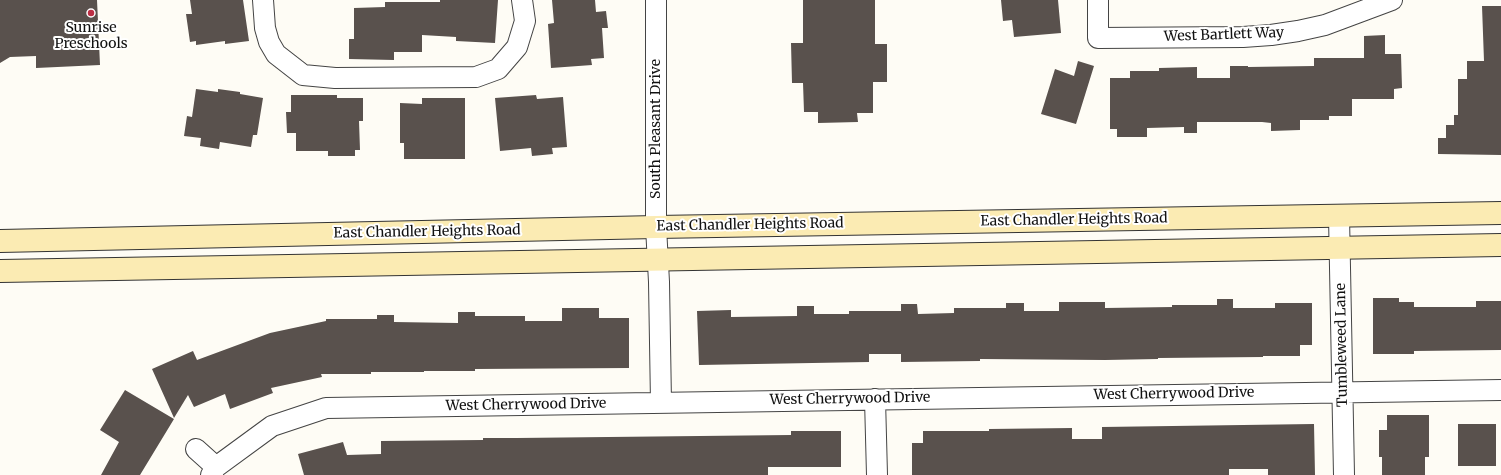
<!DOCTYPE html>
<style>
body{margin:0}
canvas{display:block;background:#fefcf5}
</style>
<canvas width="1501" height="475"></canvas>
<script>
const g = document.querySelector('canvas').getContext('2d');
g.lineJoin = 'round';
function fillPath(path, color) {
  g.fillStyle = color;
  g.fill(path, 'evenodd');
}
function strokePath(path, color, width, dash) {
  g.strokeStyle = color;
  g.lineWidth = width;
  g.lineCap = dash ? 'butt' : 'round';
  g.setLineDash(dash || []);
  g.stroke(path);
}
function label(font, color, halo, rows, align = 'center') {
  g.font = font + ' Merriweather,serif';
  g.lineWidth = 4;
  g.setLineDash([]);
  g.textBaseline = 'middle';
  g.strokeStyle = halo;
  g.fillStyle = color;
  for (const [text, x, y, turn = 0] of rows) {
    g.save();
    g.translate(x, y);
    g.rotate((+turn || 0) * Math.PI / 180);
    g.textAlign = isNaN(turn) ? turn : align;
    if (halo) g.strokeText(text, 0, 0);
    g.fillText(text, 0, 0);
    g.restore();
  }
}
fillPath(new Path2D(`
 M 0,0 L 97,0 L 100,65 L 36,68 L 36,56 L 10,57 L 0,63 Z
 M 190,0 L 243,0 L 249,41 L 225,44 L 225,41 L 196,45 L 196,41 L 190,42 L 186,14 L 192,14 Z
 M 440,0 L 498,0 L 495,43 L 456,41 L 456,37 L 422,35 L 422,52 L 394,52 L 394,60 L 349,59 L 349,39 L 354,39 L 354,8 L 385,7 L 385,2 L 440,2 Z
 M 552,0 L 595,0 L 596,12 L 606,11 L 608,28 L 602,28 L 604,58 L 591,59 L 592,65 L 551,68 L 548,24 L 554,23 Z
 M 803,0 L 875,0 L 875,44 L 887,44 L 887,82 L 873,82 L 873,113 L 857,113 L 858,122 L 818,123 L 818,112 L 804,112 L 803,83 L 792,83 L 791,43 L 803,43 Z
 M 1001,0 L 1058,0 L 1061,33 L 1014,37 L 1012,20 L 1003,21 Z
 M 1482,6 L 1501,6 L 1501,155 L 1438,154 L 1438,138 L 1446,138 L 1446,125 L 1454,125 L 1454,115 L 1458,115 L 1458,79 L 1467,79 L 1467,61 L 1484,61 Z
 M 1385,35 L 1385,54 L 1401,54 L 1402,88 L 1394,89 L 1394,99 L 1352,99 L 1352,116 L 1329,116 L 1329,120 L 1300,120 L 1300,130 L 1271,131 L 1271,123 L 1262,122 L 1197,122 L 1197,133 L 1184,133 L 1184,127 L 1147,128 L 1147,137 L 1117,137 L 1117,129 L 1110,129 L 1110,78 L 1130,78 L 1130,71 L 1159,71 L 1159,68 L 1197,67 L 1197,78 L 1230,78 L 1230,66 L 1248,66 L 1248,67 L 1314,66 L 1314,58 L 1364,58 L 1364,36 Z
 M 1078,61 L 1094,66 L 1076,124 L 1041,114 L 1055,69 L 1074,76 Z
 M 196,89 L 218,92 L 218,89 L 240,92 L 240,94 L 263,98 L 257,135 L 253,135 L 251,147 L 220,142 L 219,149 L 200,146 L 201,138 L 184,136 L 187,116 L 192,117 Z
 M 291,95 L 337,95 L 337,98 L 363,98 L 363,121 L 359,121 L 360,150 L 355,150 L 355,156 L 328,156 L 328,151 L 296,151 L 296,133 L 287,133 L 286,112 L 291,112 Z
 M 536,95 L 537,99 L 563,97 L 567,147 L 552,148 L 553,154 L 532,156 L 531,148 L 500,151 L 495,98 Z
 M 422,98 L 465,98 L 465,159 L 404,159 L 404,143 L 400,143 L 400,103 L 422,104 Z
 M 1373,298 L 1399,298 L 1399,302 L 1414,302 L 1414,307 L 1476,307 L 1476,301 L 1501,301 L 1501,350 L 1414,351 L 1414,354 L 1373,354 Z
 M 1217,299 L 1233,299 L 1233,308 L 1275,308 L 1275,303 L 1312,303 L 1312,345 L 1300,345 L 1300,356 L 1263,356 L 1263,357 L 1158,358 L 1158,359 L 1105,360 L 980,359 L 980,361 L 901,362 L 901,354 L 869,354 L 869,362 L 699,365 L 697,311 L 731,310 L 731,317 L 797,316 L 797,306 L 814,306 L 814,314 L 849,314 L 849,311 L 901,311 L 901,304 L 917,304 L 918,314 L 954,313 L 954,308 L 1006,308 L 1006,303 L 1024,303 L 1024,311 L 1059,311 L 1059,302 L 1105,302 L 1105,308 L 1172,307 L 1172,305 L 1217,305 Z
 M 562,308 L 599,308 L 599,318 L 629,318 L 629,368 L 475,369 L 475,371 L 424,371 L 424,372 L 371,372 L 371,374 L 321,374 L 322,377 L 271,388 L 273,393 L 230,409 L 225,394 L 194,407 L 188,395 L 174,418 L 152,369 L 193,351 L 197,360 L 270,333 L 326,321 L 326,319 L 377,319 L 377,315 L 394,315 L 394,322 L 458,323 L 458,312 L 475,312 L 475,316 L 525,316 L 525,321 L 562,321 Z
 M 125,390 L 174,419 L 140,475 L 101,475 L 119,442 L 100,430 Z
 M 1387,415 L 1429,415 L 1429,457 L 1425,457 L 1425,475 L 1382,475 L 1382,457 L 1379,457 L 1379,430 L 1387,430 Z
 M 1314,424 L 1315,475 L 1268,475 L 1268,469 L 1229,469 L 1229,475 L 912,475 L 912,443 L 923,443 L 923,431 L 989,431 L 989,429 L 1072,428 L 1072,439 L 1102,439 L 1102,427 Z
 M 1458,424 L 1496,424 L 1496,466 L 1458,466 Z
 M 791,431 L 841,431 L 841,467 L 768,467 L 768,475 L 304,475 L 298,454 L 343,442 L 347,455 L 381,454 L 381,441 L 483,440 L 483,438 L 517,438 L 791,435 Z`), '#59514d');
const minor = new Path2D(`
 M 263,0 L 265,28 L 269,42 L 276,54 L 303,75 L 335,78 L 476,77 L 498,69 L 517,47 L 525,21 L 522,0
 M 656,0 L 656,227 L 659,282 L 661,403
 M 1098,0 L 1098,38 L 1243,37 L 1271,35 L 1298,31 L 1325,25 L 1392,0
 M 1339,216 L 1344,475
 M 875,399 L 877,475
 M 196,449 L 216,467
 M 211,475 L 216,467 L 272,426 L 326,408 L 1501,390`);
const secondary = new Path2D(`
 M 0,241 L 656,227 L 1501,213
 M 0,271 L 1501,245`);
strokePath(minor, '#444', 22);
strokePath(secondary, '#333', 24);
strokePath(minor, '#fff', 20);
strokePath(secondary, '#fbebb3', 22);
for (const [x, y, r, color] of [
 [91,13,4,"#bc2e44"]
]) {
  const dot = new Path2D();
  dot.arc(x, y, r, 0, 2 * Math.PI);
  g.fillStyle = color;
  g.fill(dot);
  strokePath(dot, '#fff', 1.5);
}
label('14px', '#111', '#fff', [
 ["Sunrise",91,28],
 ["Preschools",91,44]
]);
label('14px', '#111', '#fff', [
 ["West Bartlett Way",1224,35,-2],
 ["South Pleasant Drive",656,129,-90],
 ["East Chandler Heights Road",1074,220,-1],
 ["East Chandler Heights Road",750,225,-1],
 ["East Chandler Heights Road",427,232,-1],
 ["Tumbleweed Lane",1342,345,-91],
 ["West Cherrywood Drive",1174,394,-1],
 ["West Cherrywood Drive",850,399,-1],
 ["West Cherrywood Drive",526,405,-1]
]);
</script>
